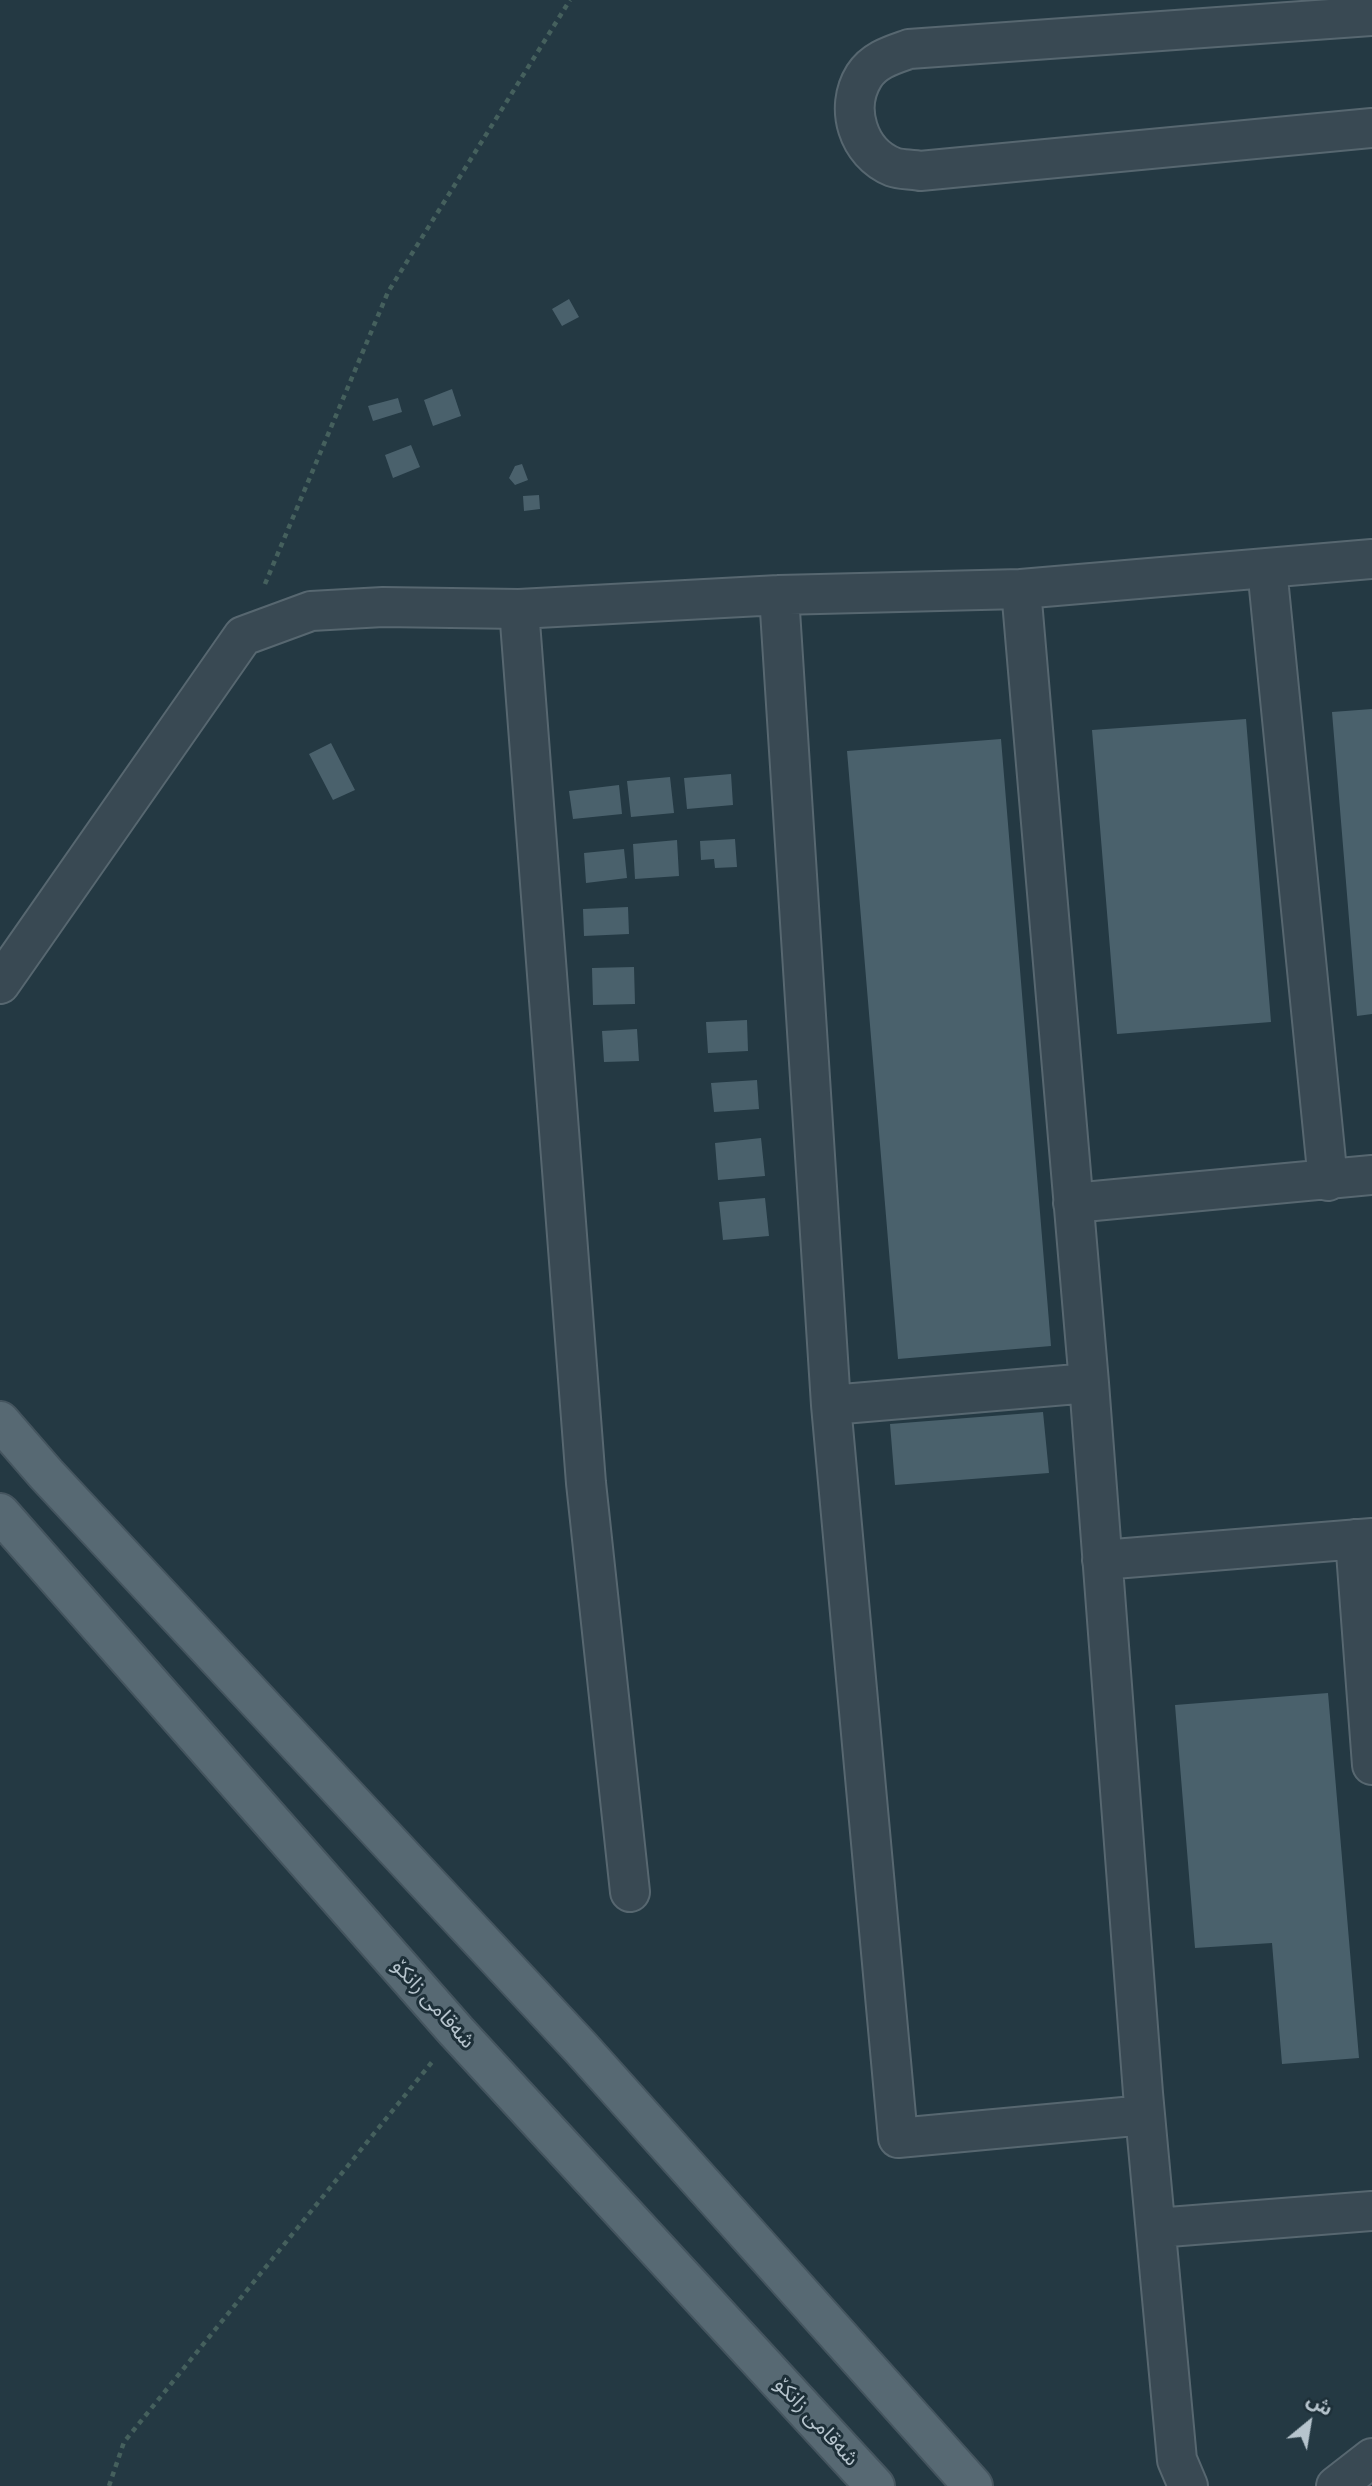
<!DOCTYPE html>
<meta charset="utf-8">
<style>
body{margin:0}
#map{position:relative;width:1372px;height:2486px;overflow:hidden;background:#243943;font-family:"Fira Sans Condensed","Noto Sans Arabic",sans-serif}
canvas{display:block}
.north{position:absolute;left:1274px;top:2388px;width:70px;height:70px;-webkit-text-stroke:5px #1d2f38;paint-order:stroke;rotate:30deg;font-size:19px;font-weight:700;line-height:28px;text-align:center;color:#b6c4cd}
.north::after{content:'';display:block;margin:auto;width:24px;height:32px;background:#b6c4cd;clip-path:polygon(50% 0,100% 100%,50% 72%,0 100%)}
</style>
<div id="map">
<canvas width="1372" height="2486"></canvas>
<div class="north">ش</div>
</div>
<script>
const g = document.querySelector('canvas').getContext('2d');
g.lineJoin = 'round';
function fillPath(path, color) {
  g.fillStyle = color;
  g.fill(path, 'evenodd');
}
function strokePath(path, color, width, dash) {
  g.strokeStyle = color;
  g.lineWidth = width;
  g.lineCap = dash ? 'butt' : 'round';
  g.setLineDash(dash || []);
  g.stroke(path);
}
function label(font, color, halo, rows, align = 'center') {
  g.font = font + ' "Fira Sans Condensed","Noto Sans Arabic",sans-serif';
  g.lineWidth = 6;
  g.setLineDash([]);
  g.textBaseline = 'middle';
  g.strokeStyle = halo;
  g.fillStyle = color;
  for (const [text, x, y, turn = 0] of rows) {
    g.save();
    g.translate(x, y);
    g.rotate((+turn || 0) * Math.PI / 180);
    g.textAlign = isNaN(turn) ? turn : align;
    if (halo) g.strokeText(text, 0, 0);
    g.fillText(text, 0, 0);
    g.restore();
  }
}
fillPath(new Path2D(`
 M 569,299 L 579,317 L 562,326 L 552,309 Z
 M 452,389 L 461,416 L 433,426 L 424,400 Z
 M 398,398 L 402,412 L 373,421 L 368,406 Z
 M 411,445 L 420,467 L 393,478 L 385,455 Z
 M 522,464 L 528,480 L 515,485 L 509,478 L 515,466 Z
 M 539,495 L 540,509 L 524,511 L 523,496 Z
 M 1372,709 L 1372,1014 L 1357,1016 L 1332,712 Z
 M 1246,719 L 1271,1022 L 1117,1034 L 1092,730 Z
 M 1001,739 L 1051,1346 L 898,1359 L 847,751 Z
 M 331,743 L 355,790 L 333,800 L 309,754 Z
 M 731,774 L 733,805 L 687,809 L 684,778 Z
 M 670,777 L 674,813 L 631,817 L 627,781 Z
 M 619,785 L 622,814 L 573,819 L 569,791 Z
 M 735,839 L 737,867 L 715,868 L 714,859 L 701,860 L 700,841 Z
 M 677,840 L 679,876 L 635,879 L 633,844 Z
 M 624,849 L 627,878 L 586,883 L 584,853 Z
 M 628,907 L 629,934 L 584,936 L 583,909 Z
 M 634,967 L 635,1004 L 593,1005 L 592,968 Z
 M 747,1020 L 748,1051 L 708,1053 L 706,1022 Z
 M 637,1029 L 639,1061 L 604,1062 L 602,1031 Z
 M 757,1080 L 759,1109 L 714,1112 L 711,1083 Z
 M 761,1138 L 765,1176 L 718,1180 L 715,1143 Z
 M 765,1198 L 769,1236 L 723,1240 L 719,1202 Z
 M 1043,1412 L 1049,1473 L 895,1485 L 890,1424 Z
 M 1328,1693 L 1359,2058 L 1282,2064 L 1272,1943 L 1195,1948 L 1175,1705 Z`), '#4a616c');
const minor = new Path2D(`
 M 1372,16 L 909,49 C 892,55 874,60 864,76 C 844,108 858,153 893,167 C 901,170 911,169 920,171 L 1372,128
 M 1267,568 L 1328,1181
 M 1021,589 L 1089,1383 L 1143,2093 L 1177,2460 L 1188,2486
 M 779,595 L 831,1405 L 898,2138 L 1145,2115
 M 519,609 L 586,1483 L 630,1892
 M 0,984 L 243,636 L 311,611 L 383,607 L 519,609 L 779,595 L 1021,589 L 1372,559
 M 1073,1203 L 1372,1175
 M 831,1405 L 1089,1383
 M 1355,1539 L 1372,1765
 M 1102,1560 L 1372,1538
 M 1156,2228 L 1372,2211
 M 1336,2486 L 1372,2458`);
const major = new Path2D(`
 M 0,1421 L 46,1474 L 581,2048 L 973,2486
 M 0,1513 L 456,2031 L 875,2486`);
strokePath(minor, '#576770', 42);
strokePath(major, '#45555f', 42);
strokePath(new Path2D(`
 M 265,584 L 388,292 L 570,0
 M 109,2486 L 124,2442 L 432,2062`), '#45605d', 4.5, [5, 5]);
strokePath(minor, '#394953', 38);
strokePath(major, '#576973', 38);
label('21px', '#b6c4cd', '#1d2f38', [
 ["شەقامی زانکۆ",433,2004,48],
 ["شەقامی زانکۆ",816,2422,47]
]);
</script>
